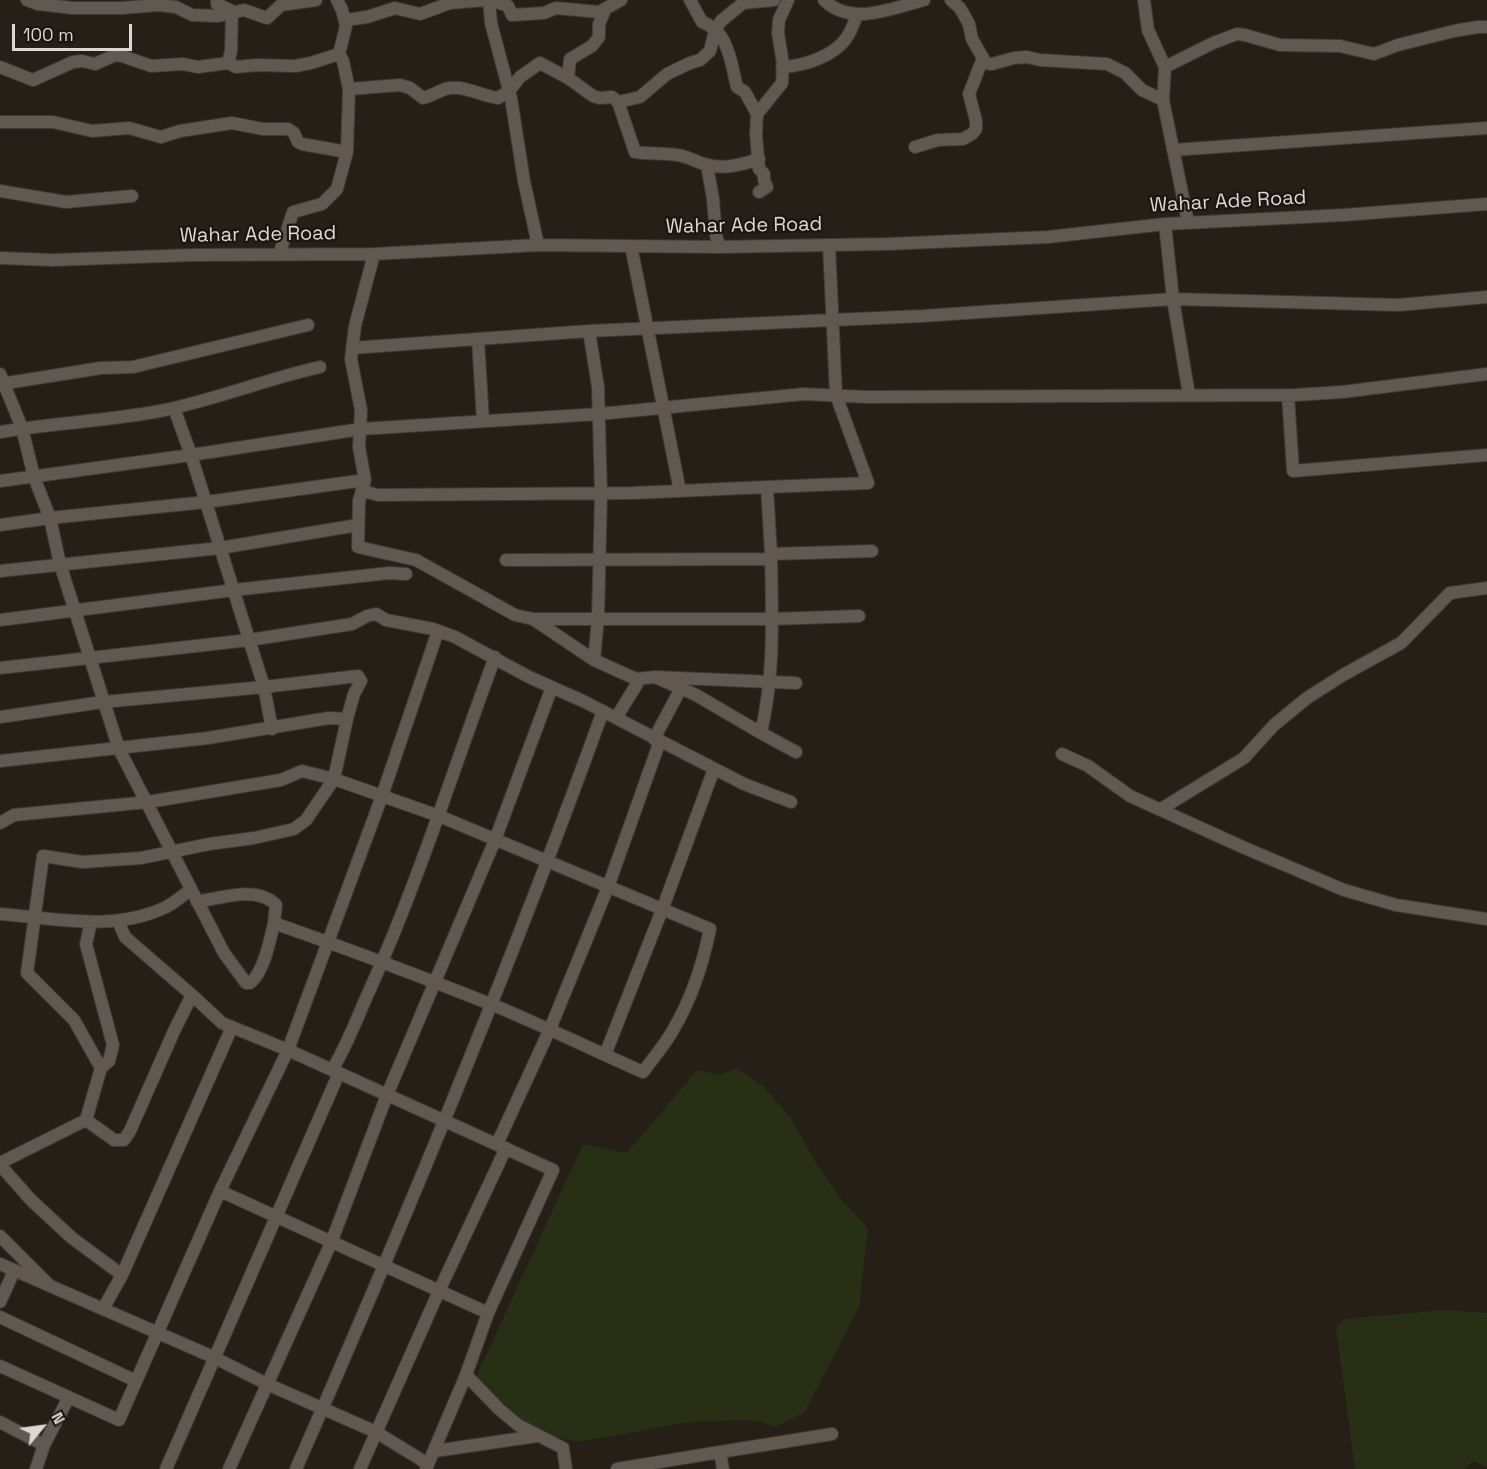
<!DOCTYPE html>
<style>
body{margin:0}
#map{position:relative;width:1487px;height:1469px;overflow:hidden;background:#251f18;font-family:"Space Grotesk",sans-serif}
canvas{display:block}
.north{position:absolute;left:12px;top:1397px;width:60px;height:60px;-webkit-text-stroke:4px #1c150f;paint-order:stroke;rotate:61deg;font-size:16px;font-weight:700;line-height:24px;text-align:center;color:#dcd7d3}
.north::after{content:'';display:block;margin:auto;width:21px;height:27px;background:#dcd7d3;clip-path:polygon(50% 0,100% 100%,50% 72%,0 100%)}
.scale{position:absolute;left:12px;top:24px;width:120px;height:27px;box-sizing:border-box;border:3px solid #dcd7d3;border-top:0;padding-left:8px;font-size:18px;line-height:21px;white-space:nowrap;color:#dcd7d3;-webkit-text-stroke:4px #1c150f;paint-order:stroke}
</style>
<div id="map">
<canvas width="1487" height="1469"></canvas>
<div class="north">N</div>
<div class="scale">100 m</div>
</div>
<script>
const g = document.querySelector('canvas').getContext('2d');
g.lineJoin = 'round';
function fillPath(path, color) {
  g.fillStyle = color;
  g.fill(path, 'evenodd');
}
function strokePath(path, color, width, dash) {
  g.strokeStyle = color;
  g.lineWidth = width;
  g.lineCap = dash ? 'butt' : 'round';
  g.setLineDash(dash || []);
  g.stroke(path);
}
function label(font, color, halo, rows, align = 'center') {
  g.font = font + ' "Space Grotesk",sans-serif';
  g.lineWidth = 4.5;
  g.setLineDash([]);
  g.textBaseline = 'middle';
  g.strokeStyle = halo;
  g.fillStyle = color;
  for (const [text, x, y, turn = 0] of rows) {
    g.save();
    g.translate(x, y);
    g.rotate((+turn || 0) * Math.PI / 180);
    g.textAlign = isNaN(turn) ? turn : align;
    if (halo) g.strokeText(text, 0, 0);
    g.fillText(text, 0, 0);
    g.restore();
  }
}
fillPath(new Path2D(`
 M 735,1068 L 762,1085 L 791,1118 L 817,1165 L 841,1199 L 868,1228 L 859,1308 L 804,1413 L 775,1427 L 755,1420 L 690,1422 L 577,1442 L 531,1430 L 476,1377 L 583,1144 L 627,1153 L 697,1070 L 720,1075 Z
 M 1446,1310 L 1487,1313 L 1487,1468 L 1474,1461 L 1464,1469 L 1355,1469 L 1336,1328 L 1344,1319 Z`), '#272f15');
const minor = new Path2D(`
 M 27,0 L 38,4 L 73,8 L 122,8 L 158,5 L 176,7 L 192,15 L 218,16 L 244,10 L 267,18 L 281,5 L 316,0
 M 217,0 L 217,4 L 232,11 L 231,51 L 228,63
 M 489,0 L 491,23 L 511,98 L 524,181 L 538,245
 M 491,0 L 508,6 L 512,15 L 544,13 L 556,8 L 599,12 L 621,0
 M 690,0 L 702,22 C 729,31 731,64 737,87 L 745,92 L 757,114 L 756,134 L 759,169 L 764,174 L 764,180 L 767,187 L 759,192
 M 824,0 C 851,27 893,8 924,0
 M 951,0 L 960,8 L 969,24 L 972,39 L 983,58 L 984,63 L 992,64 L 1014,58 L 1027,57 L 1040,60 L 1107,64 L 1125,73 L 1142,90 L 1163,100
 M 1144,0 L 1148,30 L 1165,67 L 1163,100 L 1188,222
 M 345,20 L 367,17 L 395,8 L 420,14 L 450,3 L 485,0
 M 0,67 L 33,80 L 73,62 L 82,61 L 95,64 L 115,55 L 122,56 L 151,66 L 183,64 L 198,67 L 228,63 L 236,67 L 257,65 L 295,66 L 311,63 L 339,54
 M 782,67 C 804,66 835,56 847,37 C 852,30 854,22 857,15
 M 1165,67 L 1213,43 L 1237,34 L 1245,35 L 1280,45 L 1340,46 L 1374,54 L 1398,45 L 1454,31 L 1478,27 L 1487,27
 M 568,78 L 570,59 L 592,46 L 599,37 L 599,24 L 605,10
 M 349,89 L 400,85 L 410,88 L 423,98 C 432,96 441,89 450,88 C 466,86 482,96 498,98 L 509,91 L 520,77 L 540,63 L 568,78 L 593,96 L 600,98 L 612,97 L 618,102 L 640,97 L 667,74 L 690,63 L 700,60 L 710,51 L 715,30 L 721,21 L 743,3 L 774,0
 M 618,102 L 635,152 C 649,154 663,153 677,155 C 687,156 694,161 704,164 C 722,170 741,165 759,159
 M 757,114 L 782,83 L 783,64 L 778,33 L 779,20 L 788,0
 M 0,122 L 53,122 L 92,131 L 129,128 L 161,137 L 180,131 L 232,123 L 263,129 L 288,129 L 294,133 L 298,142 L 302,144 L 347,152
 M 915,147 L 938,140 L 963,139 L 972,134 L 976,129 L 976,121 L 969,94 L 983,58
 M 1173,150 L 1487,128
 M 707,165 L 713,199 L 716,235 L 719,247
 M 0,191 L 66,202 L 132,196
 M 1165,224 L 1173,299 L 1189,395
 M 829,245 L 836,395 L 868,483 L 767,487 L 771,554 L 872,551
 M 631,246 L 680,491
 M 374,254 L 355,326 L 351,359 L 361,410 L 359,447 L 365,480 L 359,501 L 358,547 L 416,560 L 515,615 L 533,619 L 772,619 L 859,616
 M 279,255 L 293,212 L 322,204 L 337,189 L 347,152 L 349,89 L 343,61 L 339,54 L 346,26 L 342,10 L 337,0
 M 0,258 L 53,260 L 193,255 L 374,254 L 538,245 L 719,247 L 887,244 L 1048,237 L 1165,224 L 1344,215 L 1487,204
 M 478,339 L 483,421
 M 352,348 L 589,331
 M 0,374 L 22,428 L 34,477 L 50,518 L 60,564 L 119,749 L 224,953 L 246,983 L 250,983 C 264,972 270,940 274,923 C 348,949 420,976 493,1005 C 544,1026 593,1050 643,1072 C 653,1058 665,1045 673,1030 C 691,1000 703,963 710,929 L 439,816 L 334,779 L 302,771 L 281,780 L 148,802 L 14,815 L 0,823
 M 0,384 L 101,368 L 133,367 L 308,325
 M 1288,395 L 1293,471 L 1487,455
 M 174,408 L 191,455 L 264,687 L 272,729
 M 0,432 C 53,423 107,421 160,411 C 215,400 266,379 320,367
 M 0,481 L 191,455 L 361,429 L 599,414 L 804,394 L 867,397 L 1295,395 L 1342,392 L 1487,374
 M 362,491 L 378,495 L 633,493 L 767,487
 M 0,525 L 50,518 L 206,502 L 365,480
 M 771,554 C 772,617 775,671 761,733 L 796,752
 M 506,560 L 771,559
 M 0,571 L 220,548 L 358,525
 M 533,619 L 594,660
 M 0,620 L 234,590 L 389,573 L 406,574
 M 0,668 L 249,640 L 352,624 L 367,616 L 376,614 L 386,620 L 433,629 L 455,637 L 529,677 L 583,701 L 744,784 L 791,802
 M 655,677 L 636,679 L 594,660 L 598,619 L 601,493 L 598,387 L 589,331 L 922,316 L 1173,299 L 1399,305 L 1487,297
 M 0,717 L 103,702 L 264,687 L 358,676 L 361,681 L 354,694 L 347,719 L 334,779 L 306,820 L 294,829 L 254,838 L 209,844 L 141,858 L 83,862 L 43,856 L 27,973 L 74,1020 L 101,1068 L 86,1120
 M 616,718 L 637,684 L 636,679
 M 761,733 L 696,695 L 655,677 L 796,683
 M 654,739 L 681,688
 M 1062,754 L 1088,766 L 1130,796 L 1247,849 L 1344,890 L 1396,905 L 1487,919
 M 0,761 L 208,738 L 329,718 L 347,719
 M 1161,809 L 1244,758 L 1274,725 L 1307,698 L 1343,675 L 1401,643 L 1450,593 L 1487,588
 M 197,902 C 220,898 258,885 276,905 L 274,923
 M 0,914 C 54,918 112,932 164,908 C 173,904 182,896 190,890
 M 118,921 L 125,937 L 192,995
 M 91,922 L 86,944 L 113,1045 L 109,1061 L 101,1068
 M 605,1055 L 662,910 L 714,769
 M 332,1070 C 348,1044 358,1015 371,987 C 419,880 454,767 495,657
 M 497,1144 L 550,1029 L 608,887 L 660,741
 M 0,1163 L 86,1120 L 114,1140 L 124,1140 L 130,1131 L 174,1031 L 192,995 L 222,1023 L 288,1050 L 553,1170 L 488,1313 L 466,1375 L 426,1469
 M 0,1165 L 31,1200 L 72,1238 L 122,1275
 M 220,1191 L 488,1313
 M 0,1236 L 48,1284
 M 0,1264 L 213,1357 L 267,1384 L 376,1432 L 428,1464
 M 0,1302 L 14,1271
 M 103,1309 L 122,1275 L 232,1027
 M 0,1317 L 136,1381
 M 0,1366 L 119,1420 L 220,1191 L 288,1050 L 382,796 L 438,631
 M 466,1375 L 499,1409 L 518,1425 L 563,1448 L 566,1469
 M 0,1422 L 44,1445 L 69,1397
 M 435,1451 L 537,1436
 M 720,1452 L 832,1434
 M 36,1469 L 44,1445
 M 166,1469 L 339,1073
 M 229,1469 L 331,1243 L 387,1095 L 495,840 L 552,687
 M 296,1469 C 406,1219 510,968 603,711
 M 360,1469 L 439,1291 L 506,1148
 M 617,1469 L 720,1452 L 723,1469`);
strokePath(minor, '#3f3a36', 14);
strokePath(minor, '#605851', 12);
label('20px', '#dcd7d3', '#1c150f', [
 ["Wahar Ade Road",1228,202,-3],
 ["Wahar Ade Road",744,226,-1],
 ["Wahar Ade Road",258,235,-1]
]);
</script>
